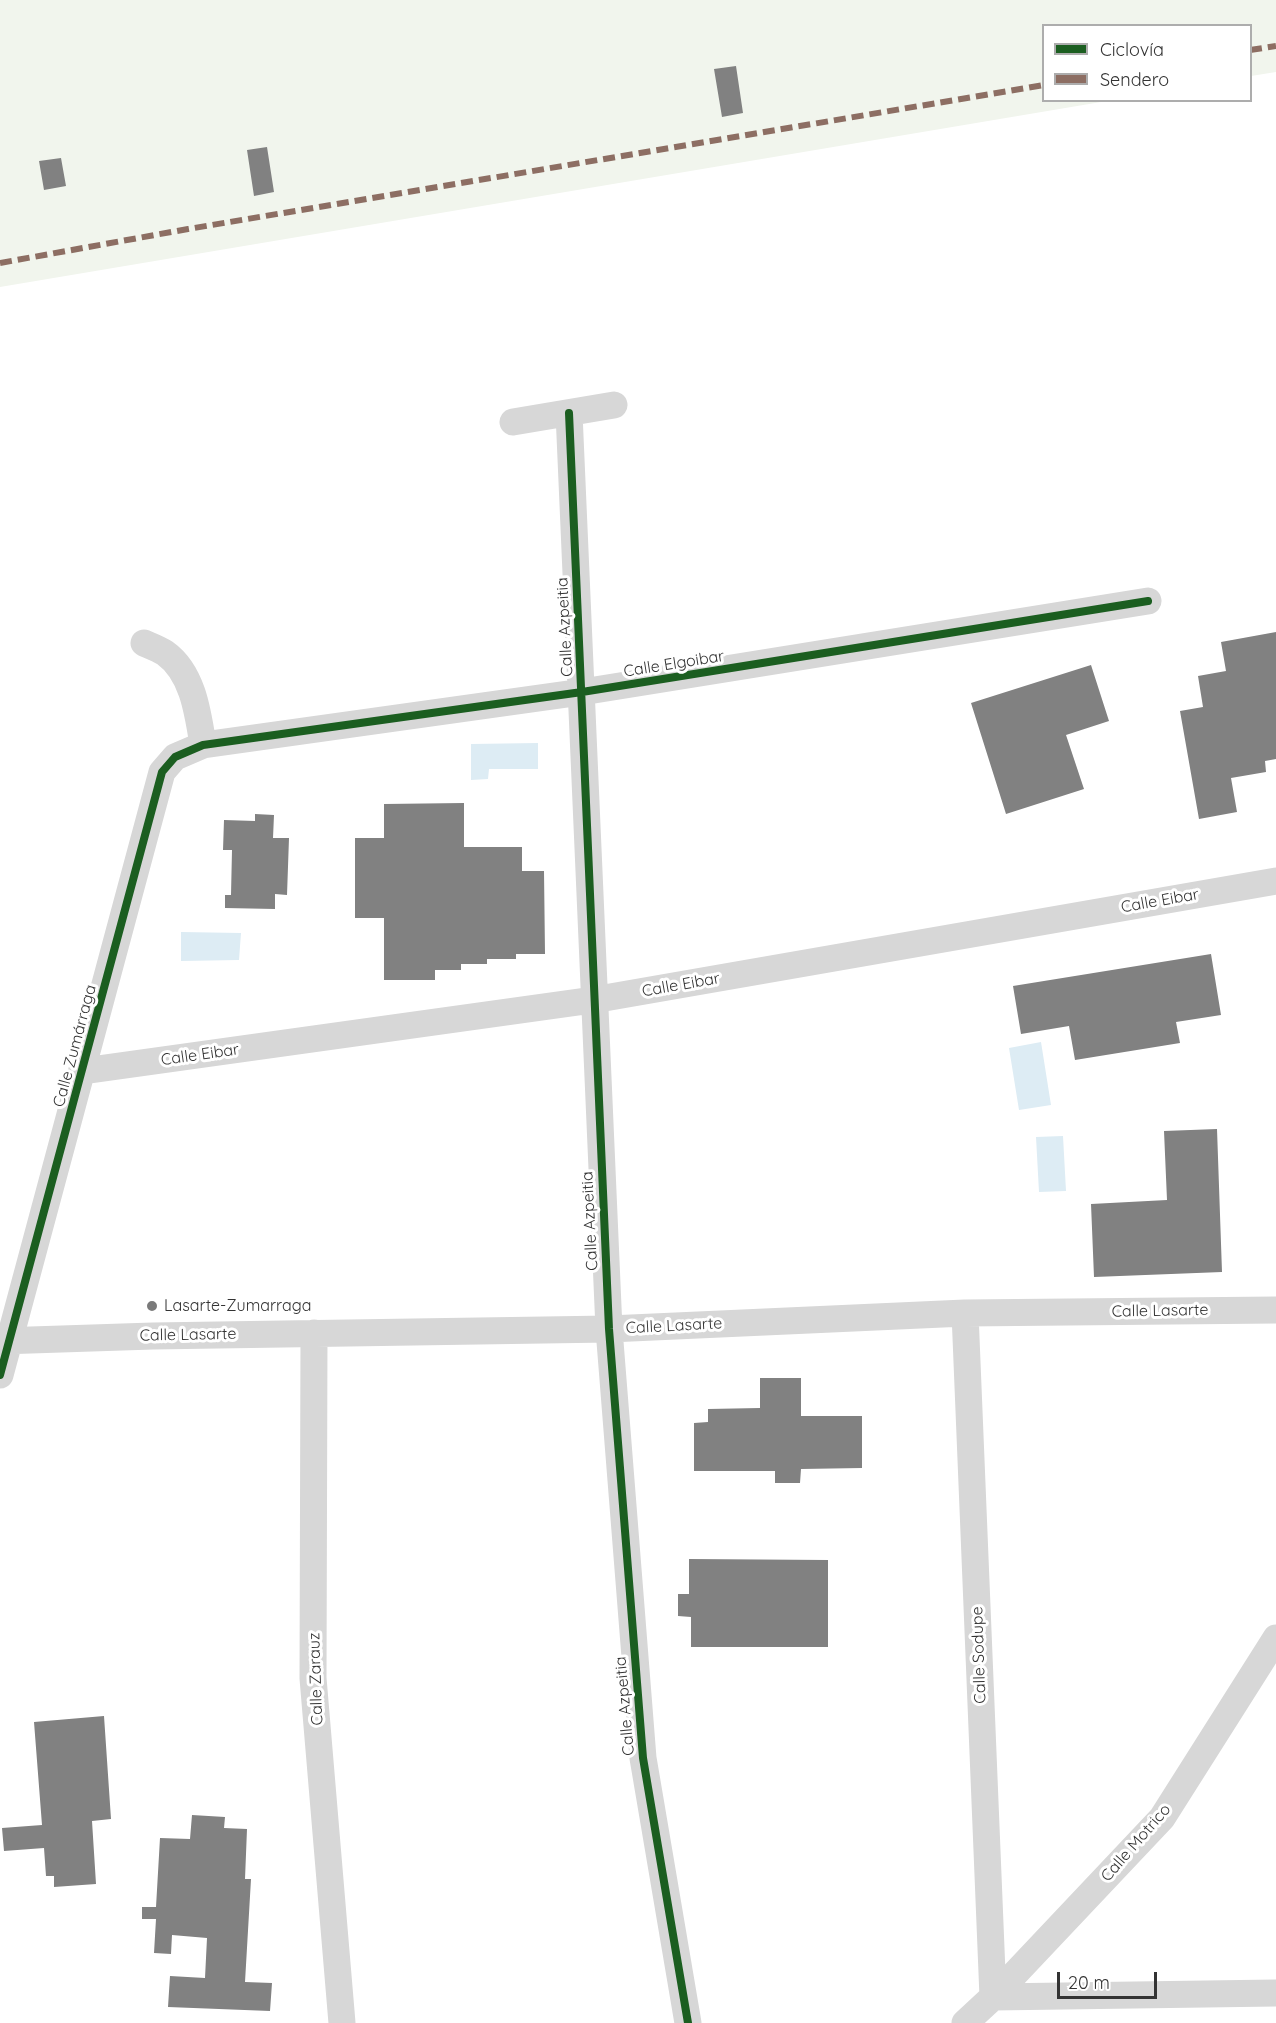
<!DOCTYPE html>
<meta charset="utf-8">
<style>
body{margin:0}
#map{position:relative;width:1276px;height:2023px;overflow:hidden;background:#fff;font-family:Quicksand,sans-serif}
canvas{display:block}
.legend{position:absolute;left:1042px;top:24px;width:210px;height:78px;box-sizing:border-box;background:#fff;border:2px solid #adadad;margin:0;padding:8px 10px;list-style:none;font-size:18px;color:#333}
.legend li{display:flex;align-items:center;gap:12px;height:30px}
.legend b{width:30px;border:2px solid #adadad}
.scale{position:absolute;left:1057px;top:1972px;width:100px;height:27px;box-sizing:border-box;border:3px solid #333;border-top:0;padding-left:8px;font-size:18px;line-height:21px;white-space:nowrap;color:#333;-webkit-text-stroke:4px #fff;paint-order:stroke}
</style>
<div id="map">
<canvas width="1276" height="2023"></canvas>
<ul class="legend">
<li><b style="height:8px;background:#1b5e20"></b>Ciclovía</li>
<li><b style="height:8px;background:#8d6e63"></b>Sendero</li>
</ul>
<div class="scale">20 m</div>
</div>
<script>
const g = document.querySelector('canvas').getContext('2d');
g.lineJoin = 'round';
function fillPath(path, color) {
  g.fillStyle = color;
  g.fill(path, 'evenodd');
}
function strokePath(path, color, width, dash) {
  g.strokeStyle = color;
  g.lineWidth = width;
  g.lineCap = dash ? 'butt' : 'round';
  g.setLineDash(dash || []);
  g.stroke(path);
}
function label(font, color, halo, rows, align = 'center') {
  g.font = font + ' Quicksand,sans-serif';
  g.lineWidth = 6;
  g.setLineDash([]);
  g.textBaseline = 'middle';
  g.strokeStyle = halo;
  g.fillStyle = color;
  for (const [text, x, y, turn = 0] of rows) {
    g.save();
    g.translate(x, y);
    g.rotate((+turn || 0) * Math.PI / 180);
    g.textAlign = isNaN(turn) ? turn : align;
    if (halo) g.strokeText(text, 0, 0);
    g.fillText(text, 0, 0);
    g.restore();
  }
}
fillPath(new Path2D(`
 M 0,0 L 1276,0 L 1276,72 L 1251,76 L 1250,26 L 1044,26 L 1044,100 L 1107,101 L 0,287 Z`), '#f1f5ed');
fillPath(new Path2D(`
 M 538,743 L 538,769 L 489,769 L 488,779 L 471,780 L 471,744 Z
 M 181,932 L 241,933 L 239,960 L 181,961 Z
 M 1041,1042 L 1051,1105 L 1019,1110 L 1009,1048 Z
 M 1063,1136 L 1066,1191 L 1039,1192 L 1036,1137 Z`), '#ddecf4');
fillPath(new Path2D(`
 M 736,66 L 743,113 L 722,117 L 714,69 Z
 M 267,147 L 274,192 L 254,196 L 247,150 Z
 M 61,158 L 66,186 L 44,190 L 39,161 Z
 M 1276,632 L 1276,759 L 1265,761 L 1266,772 L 1231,778 L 1237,812 L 1199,819 L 1180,711 L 1203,707 L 1198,676 L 1226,671 L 1221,642 Z
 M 1091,665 L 1109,721 L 1066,735 L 1084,789 L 1006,814 L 971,703 Z
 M 464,803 L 464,847 L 522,847 L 522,871 L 544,871 L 545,954 L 516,954 L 516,959 L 487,959 L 487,964 L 461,964 L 461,970 L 435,970 L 435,980 L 384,980 L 384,918 L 355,918 L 355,838 L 384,838 L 384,804 Z
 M 255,814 L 274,815 L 273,838 L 289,838 L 287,895 L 275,894 L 275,909 L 225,908 L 225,895 L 231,895 L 232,850 L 223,850 L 224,820 L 255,821 Z
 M 1211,954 L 1221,1015 L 1176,1022 L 1180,1043 L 1075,1060 L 1069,1026 L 1021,1034 L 1013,986 Z
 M 1217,1129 L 1222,1272 L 1094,1277 L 1091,1204 L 1167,1200 L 1164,1131 Z
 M 760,1378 L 801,1378 L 801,1416 L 862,1416 L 862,1468 L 801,1469 L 800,1483 L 775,1483 L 775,1471 L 694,1471 L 694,1423 L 708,1422 L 708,1409 L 760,1408 Z
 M 689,1559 L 828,1560 L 828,1647 L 691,1647 L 691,1617 L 678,1616 L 678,1594 L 689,1594 Z
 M 104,1716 L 111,1819 L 92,1821 L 96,1884 L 54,1887 L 54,1876 L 46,1876 L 44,1848 L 4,1851 L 2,1828 L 42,1825 L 34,1722 Z
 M 192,1815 L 225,1817 L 224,1828 L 247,1829 L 245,1879 L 251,1879 L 245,1982 L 272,1983 L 270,2011 L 168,2007 L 170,1976 L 205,1978 L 207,1938 L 172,1935 L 171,1954 L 154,1953 L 156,1919 L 142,1919 L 142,1907 L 156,1907 L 160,1838 L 190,1839 Z`), '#818181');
strokePath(new Path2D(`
 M 569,413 L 609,1329 L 643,1758 L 688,2023
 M 513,422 L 614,405
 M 144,643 C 151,646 159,649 165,653 C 193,673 198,713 203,745
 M 83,1071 L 593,1000 L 1276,881
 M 965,1313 L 993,1997 L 1276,1993
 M 314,1333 L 313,1678 L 342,2023
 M 0,1341 L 153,1336 L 609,1329 L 965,1313 L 1276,1310
 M 0,1375 L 162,772 L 175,757 L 203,745 L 582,692 L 1148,601
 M 965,2023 L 993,1997 L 1162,1818 L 1276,1638`), '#d7d7d7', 27);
strokePath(new Path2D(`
 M 1250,50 L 1276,46
 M 0,263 L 188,229 L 1044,85`), '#8d6e63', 6, [12, 6]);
strokePath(new Path2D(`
 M 569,413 L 609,1329 L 643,1758 L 688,2023
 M 0,1375 L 162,772 L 175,757 L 203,745 L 582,692 L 1148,601`), '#1b5e20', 8);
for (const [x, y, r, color] of [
 [152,1306,6,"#7a7a7a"]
]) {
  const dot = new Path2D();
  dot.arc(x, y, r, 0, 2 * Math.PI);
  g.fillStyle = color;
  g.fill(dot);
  strokePath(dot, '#fff', 2);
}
label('16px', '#333', '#fff', [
 ["Calle Azpeitia",565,627,-93],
 ["Calle Elgoibar",674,664,-9],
 ["Calle Eibar",1160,901,-10],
 ["Calle Eibar",681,985,-10],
 ["Calle Zumárraga",75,1046,-75],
 ["Calle Eibar",200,1055,-8],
 ["Calle Azpeitia",590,1221,-93],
 ["Calle Lasarte",1160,1311,-1],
 ["Calle Lasarte",674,1326,-3],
 ["Calle Lasarte",188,1335,-1],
 ["Calle Sodupe",979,1655,-92],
 ["Calle Zarauz",316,1679,-92],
 ["Calle Azpeitia",625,1706,-95],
 ["Calle Motrico",1136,1843,-49]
]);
label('16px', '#333', '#fff', [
 ["Lasarte-Zumarraga",164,1306]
], 'left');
</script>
